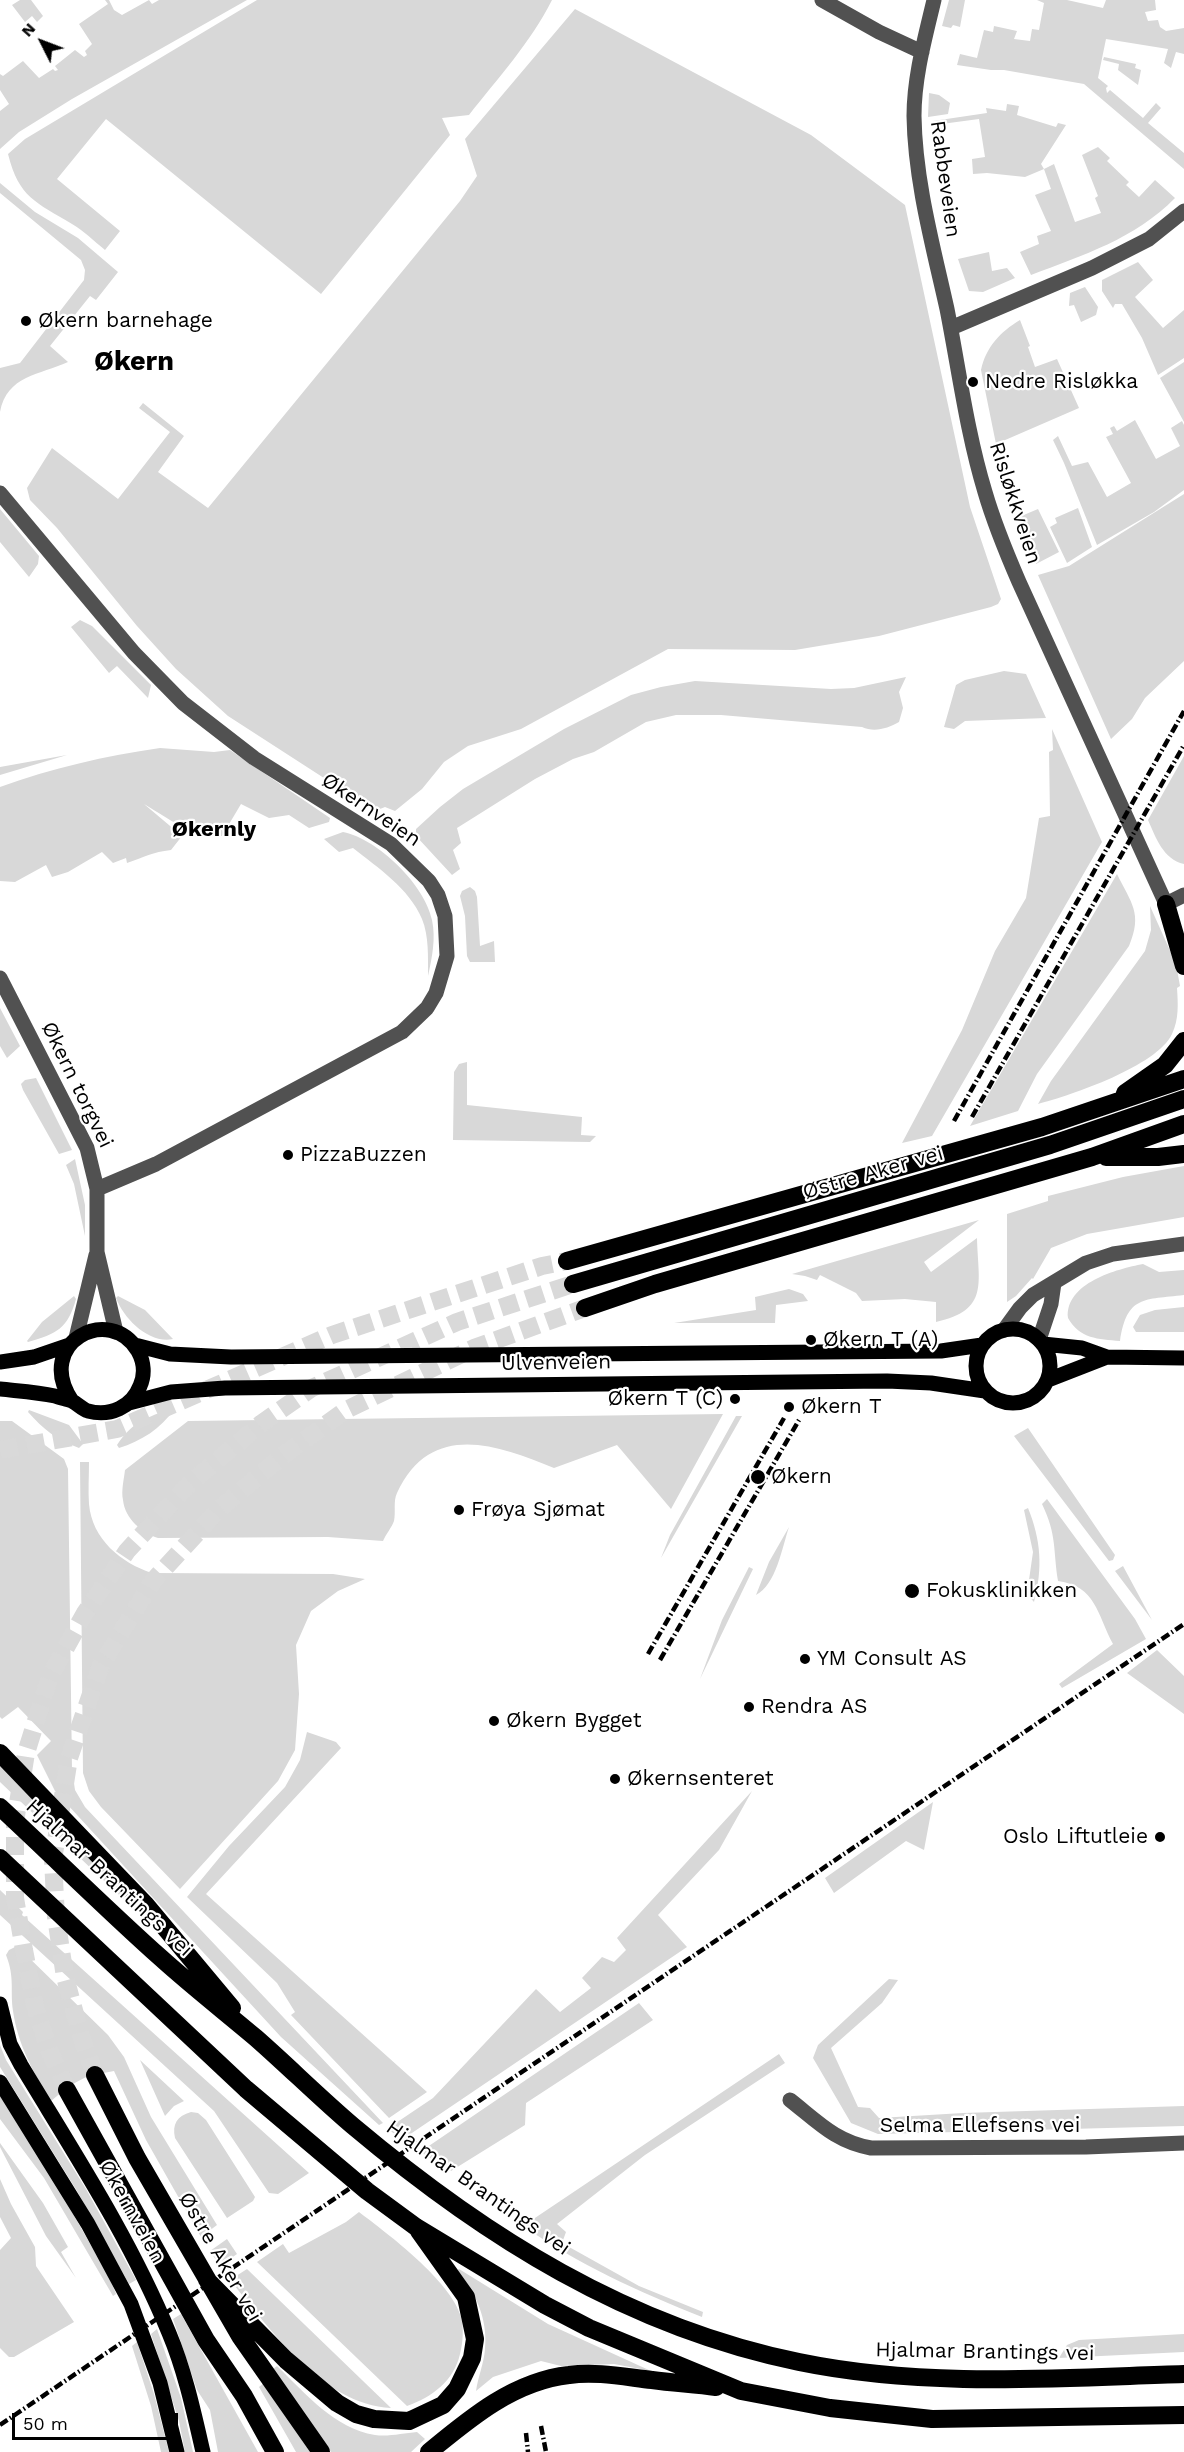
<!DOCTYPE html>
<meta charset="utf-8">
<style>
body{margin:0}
#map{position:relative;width:1184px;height:2452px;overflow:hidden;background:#fff;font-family:"Work Sans",sans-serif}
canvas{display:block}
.north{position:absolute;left:12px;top:12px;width:60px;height:60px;-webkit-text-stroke:4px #fff;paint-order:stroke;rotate:312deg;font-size:16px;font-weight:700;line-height:24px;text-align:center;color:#000}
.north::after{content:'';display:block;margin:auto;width:21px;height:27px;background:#000;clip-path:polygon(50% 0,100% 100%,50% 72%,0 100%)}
.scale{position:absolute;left:12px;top:2413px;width:166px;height:27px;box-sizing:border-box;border:3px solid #000;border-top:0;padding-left:8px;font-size:18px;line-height:21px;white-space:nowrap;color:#000;-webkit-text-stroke:4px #fff;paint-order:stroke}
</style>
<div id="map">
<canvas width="1184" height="2452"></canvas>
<div class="north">N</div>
<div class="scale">50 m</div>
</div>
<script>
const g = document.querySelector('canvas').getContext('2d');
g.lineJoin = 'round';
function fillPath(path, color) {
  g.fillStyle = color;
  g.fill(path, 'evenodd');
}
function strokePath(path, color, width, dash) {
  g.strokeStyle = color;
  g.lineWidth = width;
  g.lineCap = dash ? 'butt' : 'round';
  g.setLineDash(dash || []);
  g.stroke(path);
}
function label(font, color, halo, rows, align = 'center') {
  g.font = font + ' "Work Sans",sans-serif';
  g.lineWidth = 4.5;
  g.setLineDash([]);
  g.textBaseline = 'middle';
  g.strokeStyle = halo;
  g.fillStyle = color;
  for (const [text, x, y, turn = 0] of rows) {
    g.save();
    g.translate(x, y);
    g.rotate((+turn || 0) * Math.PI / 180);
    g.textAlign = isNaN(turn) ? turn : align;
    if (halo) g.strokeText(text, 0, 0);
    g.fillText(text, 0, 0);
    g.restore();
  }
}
fillPath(new Path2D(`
 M 20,0 L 31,0 L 43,16 L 37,22 L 32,16 L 25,22 L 12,5 Z
 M 105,0 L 109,0 L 114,10 L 122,15 L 149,0 L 152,4 L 159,0 L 247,0 L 72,99 L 19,132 L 0,149 L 0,111 L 9,104 L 0,90 L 0,74 L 3,76 L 23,61 L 39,78 L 53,69 L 55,71 L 58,70 L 55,66 L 75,50 L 84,57 L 87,55 L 85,51 L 92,44 L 79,24 L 108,4 Z
 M 257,0 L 552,0 C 531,42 498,78 469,115 L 442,118 L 450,135 L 321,294 L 106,119 L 57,179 L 120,231 L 105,250 C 94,241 84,231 72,224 C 36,202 19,198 8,154 L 25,139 Z
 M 949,0 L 965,0 L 960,27 L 953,25 L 951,28 L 942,26 Z
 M 1037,0 L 1067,0 L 1103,8 L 1106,0 L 1155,0 L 1156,10 L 1145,12 L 1148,21 L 1158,20 L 1160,27 L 1166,31 L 1184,28 L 1184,54 L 1176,52 L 1171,68 L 1164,63 L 1168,49 L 1106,39 L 1098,78 L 1108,86 L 1106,88 L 1107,93 L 1110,90 L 1143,118 L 1156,103 L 1161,108 L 1148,123 L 1184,153 L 1184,169 L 1084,84 L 1004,70 L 991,70 L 957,65 L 960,54 L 977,58 L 984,30 L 993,32 L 994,26 L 1017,31 L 1014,39 L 1030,41 L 1032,29 L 1039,30 L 1044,3 Z
 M 575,9 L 811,135 L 905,205 L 970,507 L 1001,599 L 998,604 L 991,607 L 879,636 L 795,650 L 668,649 L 521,729 L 468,746 L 444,762 L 422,789 L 395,811 L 385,807 L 375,811 L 228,716 L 176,669 L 137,626 L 57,528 L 30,500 L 27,488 L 52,448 L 118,499 L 170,432 L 139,408 L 143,403 L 184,436 L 158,472 L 208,508 L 460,201 L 477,176 L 465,139 Z
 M 1104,57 L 1136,64 L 1135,68 L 1141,70 L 1138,85 L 1118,70 L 1119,64 L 1103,60 Z
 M 929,93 L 939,95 L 950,103 L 948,114 L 928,117 Z
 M 1007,104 L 1019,106 L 1017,115 L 1056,127 L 1058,123 L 1066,125 L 1041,164 L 1044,169 L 1054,164 L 1075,222 L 1101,213 L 1095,198 L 1098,196 L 1082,155 L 1098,147 L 1110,158 L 1107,161 L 1129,182 L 1126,185 L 1139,197 L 1155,180 L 1175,198 C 1135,239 1083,255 1031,275 L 1020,252 L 1039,244 L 1037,236 L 1051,231 L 1035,195 L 1051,189 L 1044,169 L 1025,177 L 987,173 L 973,174 L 972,159 L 985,157 L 979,119 L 934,125 L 933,121 L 987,113 L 986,108 L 1006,111 Z
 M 0,183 L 35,212 L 78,238 L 118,272 L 96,300 L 90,296 L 50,346 L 68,362 C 40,375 7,375 0,412 L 0,368 L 20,363 L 84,280 L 85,270 L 81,260 L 0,193 Z
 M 989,252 L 992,271 L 1007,268 L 1015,278 L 983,292 L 969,291 L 958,259 Z
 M 1138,262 L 1153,280 L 1135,297 L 1163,328 L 1184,310 L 1184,358 L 1158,375 L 1142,338 L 1122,304 L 1115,304 L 1113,308 L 1102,291 L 1102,280 Z
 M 1085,287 L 1098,307 L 1096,315 L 1081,322 L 1074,305 L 1069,306 L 1070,293 Z
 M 1020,320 L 1030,346 L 1028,347 L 1035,367 L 1057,359 L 1079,408 L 996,444 L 981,370 C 986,347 1000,332 1020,320 Z
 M 1184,362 L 1184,422 L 1160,378 Z
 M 1135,420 L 1156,459 L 1180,446 L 1171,428 L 1182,421 L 1184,425 L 1184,490 L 1154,512 L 1097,545 L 1064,463 L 1053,440 L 1058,436 L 1072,466 L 1088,462 L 1107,497 L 1131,483 L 1106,437 L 1113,434 L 1110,428 L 1114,426 L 1117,431 Z
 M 1184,494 L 1184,661 L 1145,698 L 1132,719 L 1111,739 L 1038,575 L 1069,566 Z
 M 1078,508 L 1092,547 L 1067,563 L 1050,527 L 1057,523 L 1055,518 Z
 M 0,509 L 39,556 L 38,564 L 29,577 L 0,542 Z
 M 1038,509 L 1059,552 L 1036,564 L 1019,517 Z
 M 80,620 L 92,626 L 151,685 L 148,698 L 117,666 L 109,673 L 71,627 Z
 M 1004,671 L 1026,674 L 1046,718 L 965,721 L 954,729 L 944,727 L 956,685 L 965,680 Z
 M 906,677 L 899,692 L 903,708 L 899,722 C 888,728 875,733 862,727 L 721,715 L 676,715 L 646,722 L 594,752 L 573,759 L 535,779 L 457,828 L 461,843 L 453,850 L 460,869 L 452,875 L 416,836 L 416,829 L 440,807 L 463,789 L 564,729 L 631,695 L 661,687 L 695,681 L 831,689 L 854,688 Z
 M 1052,729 L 1102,842 L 932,1136 L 902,1143 L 962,1030 L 995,951 L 1026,898 L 1039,818 L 1050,816 L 1049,752 L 1053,750 Z
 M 160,748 L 214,752 L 230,750 L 330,818 L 329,822 L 309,828 L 289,815 L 269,818 L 241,804 L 222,836 C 188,835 171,820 144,804 L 182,836 L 171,850 C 152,852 145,857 127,863 L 126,858 L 113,863 L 102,852 L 68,872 L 52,877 L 46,865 L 15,882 L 0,881 L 0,787 C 52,768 105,756 160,748 Z
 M 67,755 L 0,775 L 0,767 Z
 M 1184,756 L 1184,864 C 1163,859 1156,838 1148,820 Z
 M 343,832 C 378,839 425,885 432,920 C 436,939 432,957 428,976 C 428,957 429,936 422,919 C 409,888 378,868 353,848 L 339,852 L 324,839 Z
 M 1117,874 C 1131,903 1143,913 1129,946 L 1037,1074 L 1018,1111 L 970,1126 Z
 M 470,887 L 475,891 L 477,897 L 480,946 L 494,941 L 495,962 L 470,962 L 467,956 L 465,916 L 460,896 L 462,891 Z
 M 1150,906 L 1176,964 L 1180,986 L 1177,988 C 1178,1004 1179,1019 1172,1034 C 1157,1066 1072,1095 1038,1104 L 1051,1081 L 1145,951 L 1151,930 Z
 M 0,1008 L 20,1046 L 7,1058 L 0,1046 Z
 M 467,1062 L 467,1105 L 582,1117 L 581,1135 L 596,1136 L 590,1142 L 453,1140 L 454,1072 L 459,1064 Z
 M 36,1078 L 72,1150 L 59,1154 L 23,1090 L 21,1084 L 25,1080 Z
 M 75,1159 L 85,1205 L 85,1236 L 74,1184 L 66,1165 Z
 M 1184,1166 L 1184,1217 L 1087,1234 L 1051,1248 L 1033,1279 L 1032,1278 L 1016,1296 L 1007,1302 L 1007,1214 L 1048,1201 L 1048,1196 L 1123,1177 Z
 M 979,1220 L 924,1262 L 931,1272 L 977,1238 C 978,1283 990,1310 936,1322 L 936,1302 L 905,1299 L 862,1301 L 856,1293 L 820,1275 L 817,1280 L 805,1276 L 792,1274 Z
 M 1143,1264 L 1159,1272 L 1184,1270 L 1184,1295 C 1144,1300 1127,1295 1120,1341 C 1098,1339 1080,1339 1068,1318 C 1065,1283 1117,1269 1143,1264 Z
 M 789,1289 L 803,1294 L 808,1301 L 776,1305 L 775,1323 L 674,1323 L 756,1310 L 755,1297 Z
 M 74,1296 L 76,1299 C 68,1328 57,1334 28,1342 L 27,1341 L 42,1322 Z
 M 118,1296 L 145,1310 L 173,1339 C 149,1344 124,1319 116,1298 Z
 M 1184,1307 L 1184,1332 L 1136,1332 L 1133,1327 L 1140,1315 L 1155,1310 Z
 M 172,1408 L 174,1409 C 161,1429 141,1441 119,1448 L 117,1445 C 132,1422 146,1418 172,1408 Z
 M 29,1410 L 69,1425 L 83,1444 L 79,1448 C 57,1440 43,1429 28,1412 Z
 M 723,1414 L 671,1509 L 617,1445 L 554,1468 C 498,1445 431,1420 397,1493 C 393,1501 396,1512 394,1521 C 392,1527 386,1534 383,1541 L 328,1537 L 158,1538 C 142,1533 125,1519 123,1500 C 121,1491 124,1479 125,1470 L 188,1421 Z
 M 736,1416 L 742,1416 L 661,1558 L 670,1535 Z
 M 0,1421 L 12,1421 L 64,1459 L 68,1469 L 72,1770 L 75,1790 L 85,1807 L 383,2123 L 379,2125 L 281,2037 L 55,1791 L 37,1755 L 51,1741 L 18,1707 L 2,1719 L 0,1717 Z
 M 1028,1428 L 1115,1555 L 1113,1560 L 1109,1561 L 1014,1436 Z
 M 80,1462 L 89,1462 C 89,1476 88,1491 89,1504 C 92,1539 121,1563 152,1573 L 333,1574 L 365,1579 L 338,1591 L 311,1611 L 296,1645 L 299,1694 L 295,1750 L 278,1781 L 180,1889 L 101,1807 L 89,1791 L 83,1773 Z
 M 1047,1499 L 1135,1619 L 1146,1639 L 1062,1688 L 1059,1684 L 1113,1644 C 1097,1614 1096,1586 1058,1581 C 1053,1550 1057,1535 1042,1504 Z
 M 1028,1508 C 1041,1540 1043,1568 1034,1602 L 1027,1594 L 1033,1552 L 1024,1510 Z
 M 789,1527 C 782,1548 776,1585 756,1595 L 769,1562 Z
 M 1123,1566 L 1152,1620 L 1115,1571 Z
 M 749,1567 L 753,1569 L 700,1679 L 722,1620 Z
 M 1157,1650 L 1184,1676 L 1184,1714 L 1127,1673 Z
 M 307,1732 L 336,1742 L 341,1748 L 206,1894 L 427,2092 L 389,2118 L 291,2015 L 295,2012 L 277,1983 L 187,1897 L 229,1846 L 285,1787 L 300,1760 Z
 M 0,1765 L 131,1900 L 137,1912 L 0,1782 Z
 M 752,1791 L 719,1850 L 658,1915 L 687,1947 L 403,2139 L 387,2129 L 433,2098 L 536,1989 L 560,2012 L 591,1988 L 582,1978 L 602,1957 L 614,1962 L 626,1950 L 617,1938 Z
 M 933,1802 L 924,1850 L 906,1841 L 834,1893 L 825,1878 Z
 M 0,1890 L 23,1912 L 22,1915 L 309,2173 L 278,2194 L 269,2193 L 214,2111 L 0,1915 Z
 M 17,1946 L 108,2035 L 124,2057 L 151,2117 L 217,2225 L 201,2237 L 146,2140 L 114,2071 L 88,2076 L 69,2086 L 51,2101 C 33,2072 18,2045 13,2011 C 10,1989 15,1978 6,1955 L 9,1950 Z
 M 889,1979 L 898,1980 L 882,2003 L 831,2048 L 858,2107 L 870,2108 L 879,2118 L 963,2113 L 1184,2106 L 1184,2126 L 878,2134 L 851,2123 L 813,2058 L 818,2045 Z
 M 639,2003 L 653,2020 L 526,2103 L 525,2125 L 451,2171 L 420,2152 Z
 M 0,2045 L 6,2060 L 86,2189 L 136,2280 L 129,2284 L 77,2191 L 0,2067 Z
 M 779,2054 L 785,2063 L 645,2155 L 557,2224 L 566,2232 L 562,2243 L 639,2286 L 703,2312 L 702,2317 C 639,2292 578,2264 523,2226 Z
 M 140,2060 L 184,2101 L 174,2106 L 165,2116 Z
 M 0,2096 L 60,2191 L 110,2279 L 116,2294 L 113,2296 L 44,2178 L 0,2119 Z
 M 191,2112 L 198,2113 L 206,2120 L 255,2197 L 253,2201 L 227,2218 L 175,2138 C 172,2124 177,2116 191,2112 Z
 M 0,2143 L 43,2203 L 68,2247 L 61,2252 L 76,2278 L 46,2236 L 0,2147 Z
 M 0,2179 L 11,2204 L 35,2247 L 36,2266 L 74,2322 L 14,2357 L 9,2357 L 0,2348 L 0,2250 L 11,2238 L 0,2217 Z
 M 359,2212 C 388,2234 451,2281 461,2317 C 464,2329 463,2342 460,2354 C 454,2381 432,2397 407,2406 L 257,2262 L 283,2244 L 289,2253 L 346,2222 Z
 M 227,2239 L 237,2254 L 220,2266 L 210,2251 Z
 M 247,2269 L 391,2408 C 323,2405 269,2328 230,2280 Z
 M 459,2269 L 548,2324 L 651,2371 L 614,2364 L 561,2366 L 541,2361 L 493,2377 L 476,2391 C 478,2377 484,2363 485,2349 C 488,2320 476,2292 457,2270 Z
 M 181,2314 L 258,2452 L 218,2452 L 210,2410 L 197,2390 L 173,2319 Z
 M 157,2329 L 181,2398 L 193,2452 L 185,2452 L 179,2421 L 151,2334 Z
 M 1184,2334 L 1184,2352 L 1059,2358 L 1067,2345 L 1079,2340 Z
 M 137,2342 L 154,2394 L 169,2452 L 161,2452 L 151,2406 L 132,2346 Z
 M 277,2366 C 306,2394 334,2428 375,2435 C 388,2437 404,2433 417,2432 L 425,2439 L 411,2452 L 331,2452 L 273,2369 Z
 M 264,2383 L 310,2452 L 296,2452 L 259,2387 Z`), '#d8d8d8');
strokePath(new Path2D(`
 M 0,1450 L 117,1429 L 332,1335 L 542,1266 L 567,1261
 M 95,2075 L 81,2036 L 65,1977 L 56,1917 L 53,1860 L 69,1758 L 101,1665 L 153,1581 L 218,1510 L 281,1457 L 346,1410 L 474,1348 L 585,1308
 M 67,2090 L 49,2050 L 35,2006 L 24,1950 L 15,1898 L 15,1822 L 26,1753 L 50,1676 L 85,1613 L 127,1551 L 188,1485 L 262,1423 L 312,1388 L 457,1322 L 573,1284`), '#d9d9d9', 18, [18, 9]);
strokePath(new Path2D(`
 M 822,0 L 879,32 L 922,52
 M 934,0 C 925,38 914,77 914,116 C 915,181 933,246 947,309 C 959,370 967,433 985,492 C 994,523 1006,552 1019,582 L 1166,904 L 1184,895
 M 951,328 L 1092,268 L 1149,239 L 1184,211
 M 0,493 L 134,653 L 183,703 L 254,758 L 391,844 L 429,881 L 438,895 L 445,916 L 447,956 L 436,993 L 427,1008 L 402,1032 L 156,1164 L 97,1189
 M 0,978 L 87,1148 L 97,1189 L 97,1252 L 116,1332
 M 1004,1330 L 1020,1308 L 1033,1295 L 1086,1263 L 1113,1254 L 1184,1244
 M 76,1338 L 96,1255
 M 1039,1340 L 1051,1304 L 1054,1283
 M 790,2100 C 818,2122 836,2142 871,2148 L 1086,2147 L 1184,2143`), '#515151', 15);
strokePath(new Path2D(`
 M976 1366a37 37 0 1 1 74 0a37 37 0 1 1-74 0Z
 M 1043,1344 L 1082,1348 L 1107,1357 L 1184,1358
 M 135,1345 L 170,1354 L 231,1357 L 941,1351 L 982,1345
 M 0,1362 L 34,1357 L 69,1345
 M 1048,1380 L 1107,1357
 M 0,1389 C 18,1391 37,1392 55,1396 C 60,1398 67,1399 72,1401 C 78,1404 82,1409 88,1411 C 110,1417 132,1407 140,1386 C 145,1375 144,1362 138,1351 C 110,1303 33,1343 72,1401
 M 129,1403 L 171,1392 L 225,1388 L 887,1381 L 931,1383 L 985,1391
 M 0,2004 L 10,2044 L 21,2065 C 74,2153 130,2238 169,2333 C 185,2371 194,2413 203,2452
 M 0,2082 L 88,2224 L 131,2304 L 160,2383 L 177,2452`), '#000', 15);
strokePath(new Path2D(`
 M 1166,904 L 1184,966
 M 1125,1093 L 1165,1065 L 1184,1041
 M 1106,1157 L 1158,1157 L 1184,1154
 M 567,1261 L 1042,1127 L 1184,1079
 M 573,1284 L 1050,1145 L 1184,1099
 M 585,1308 L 655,1284 L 1092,1157 L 1184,1124
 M 0,1753 L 146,1905 L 232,2008
 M 0,1807 C 54,1857 106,1909 161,1958 C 192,1986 224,2011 256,2038 C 289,2067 320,2098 353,2126 C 485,2237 628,2327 799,2362 C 925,2388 1056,2378 1184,2374
 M 0,1858 L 246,2089 L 367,2191 L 416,2227 L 545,2305 L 589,2328 L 741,2391 L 830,2408 L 932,2419 L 1184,2415
 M 95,2075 L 137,2158 L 240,2336 L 321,2452
 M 67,2090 L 206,2340 L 244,2396 L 275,2452
 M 207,2280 L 286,2360 L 337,2403 L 356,2414 L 374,2419 L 409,2421 L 443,2405 L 457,2389 L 472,2358 L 475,2339 L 466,2297 L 419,2231
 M 429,2452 C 470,2418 514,2381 569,2375 C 596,2371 625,2377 652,2380 C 673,2383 695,2384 716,2387`), '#000', 18);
strokePath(new Path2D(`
 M 972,1117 L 1184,745
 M 954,1121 L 1184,711
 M 648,1654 L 784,1418
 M 660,1660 L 799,1420
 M 0,2425 L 1184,1624
 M 541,2426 L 546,2452
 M 526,2433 L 528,2452`), '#000', 4.5, [9, 3, 1.5, 3]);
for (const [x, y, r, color] of [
 [26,321,6,"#000"],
 [973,382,6,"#000"],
 [288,1155,6,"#000"],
 [811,1340,6,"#000"],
 [735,1399,6,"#000"],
 [789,1407,6,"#000"],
 [758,1477,8,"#000"],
 [459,1510,6,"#000"],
 [912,1591,8,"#000"],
 [805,1659,6,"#000"],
 [749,1707,6,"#000"],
 [494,1721,6,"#000"],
 [615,1779,6,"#000"],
 [1160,1837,6,"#000"]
]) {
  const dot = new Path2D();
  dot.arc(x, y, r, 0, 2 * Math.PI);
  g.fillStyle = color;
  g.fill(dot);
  strokePath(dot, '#fff', 2);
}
label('21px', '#000', '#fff', [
 ["Rabbeveien",945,179,82],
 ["Risløkkveien",1015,503,72],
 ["Økernveien",371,810,34],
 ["Økern torgvei",77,1085,64],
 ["Østre Aker vei",873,1173,-16],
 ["Ulvenveien",556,1363,-1],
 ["Hjalmar Brantings vei",109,1878,43],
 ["Selma Ellefsens vei",980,2126],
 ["Hjalmar Brantings vei",478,2188,35],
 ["Økernveien",132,2212,61],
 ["Østre Aker vei",220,2257,60],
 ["Hjalmar Brantings vei",985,2352,1]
]);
label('21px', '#000', '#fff', [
 ["Økern barnehage",38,321],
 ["Nedre Risløkka",985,382],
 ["PizzaBuzzen",300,1155],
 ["Økern T (A)",823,1340],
 ["Økern T (C)",723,1399,"right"],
 ["Økern T",801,1407],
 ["Økern",771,1477],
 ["Frøya Sjømat",471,1510],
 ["Fokusklinikken",926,1591],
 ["YM Consult AS",817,1659],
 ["Rendra AS",761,1707],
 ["Økern Bygget",506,1721],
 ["Økernsenteret",627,1779],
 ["Oslo Liftutleie",1148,1837,"right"]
], 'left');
label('bold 22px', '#000', '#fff', [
 ["Økernly",214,830]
]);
label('bold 27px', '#000', '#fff', [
 ["Økern",134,362]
]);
</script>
